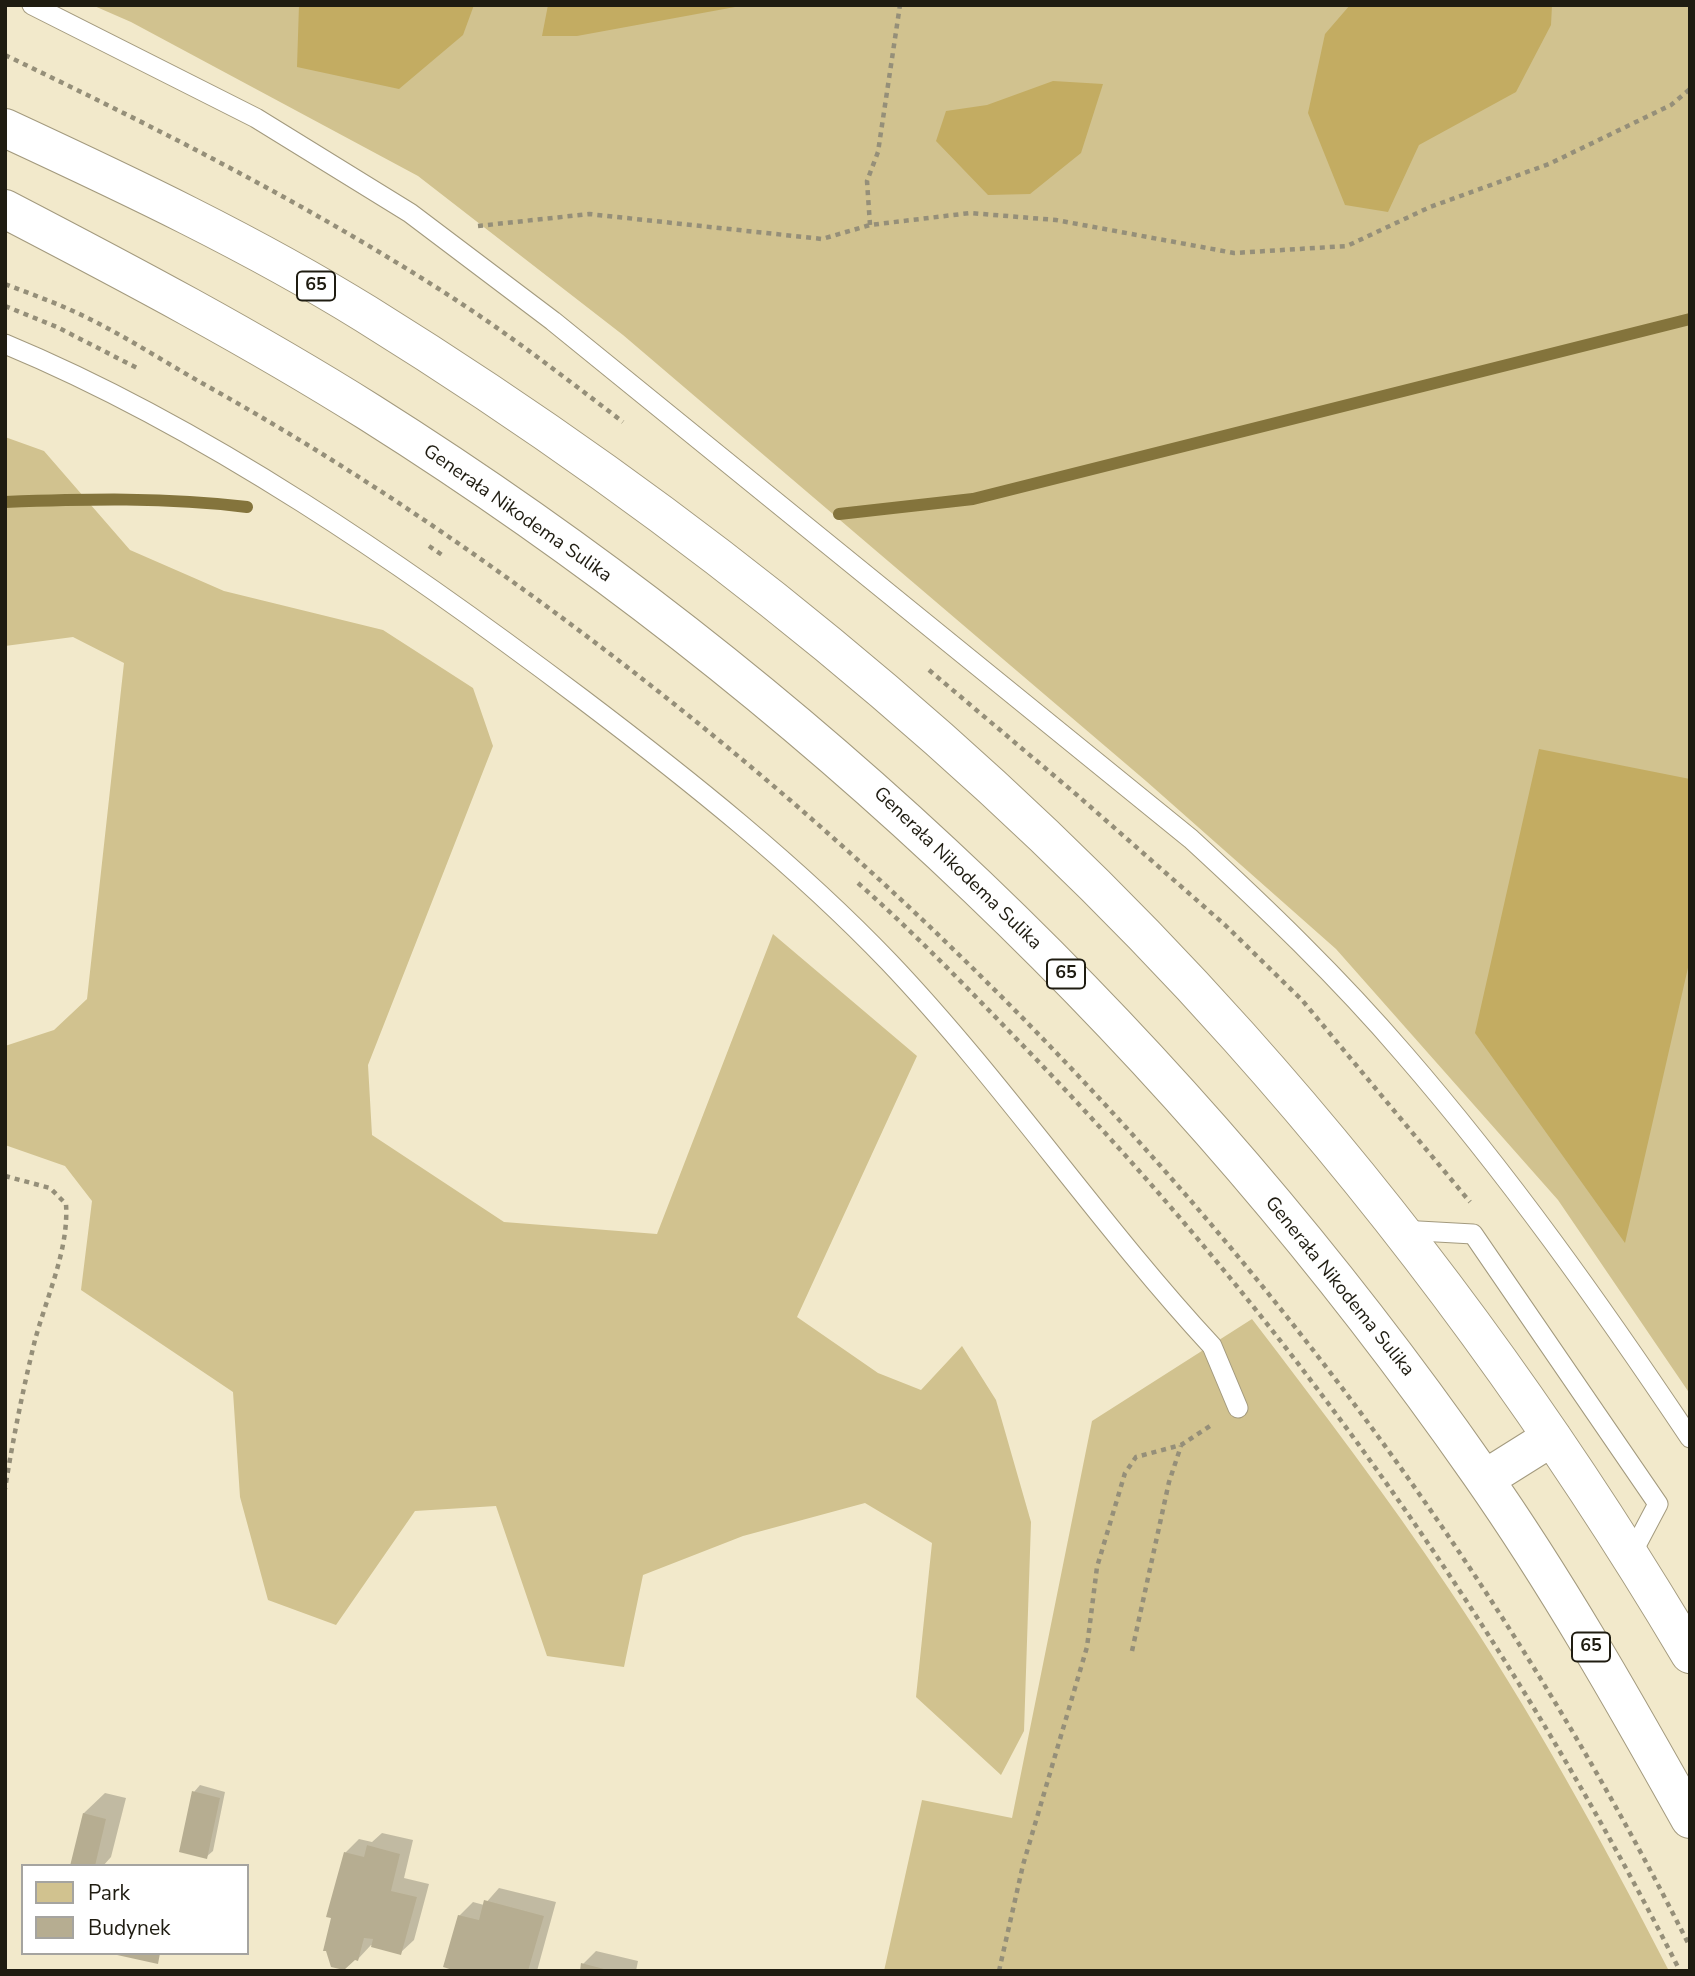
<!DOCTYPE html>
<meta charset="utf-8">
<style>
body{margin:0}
#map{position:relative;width:1695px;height:1976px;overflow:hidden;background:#f2e9cb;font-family:"Nunito Sans",sans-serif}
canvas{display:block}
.frame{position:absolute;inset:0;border:7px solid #1f1c11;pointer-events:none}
.legend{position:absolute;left:21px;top:1864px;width:228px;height:91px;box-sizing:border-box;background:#fff;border:2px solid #a5a4a0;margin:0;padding:9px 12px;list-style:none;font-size:21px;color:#1f1c11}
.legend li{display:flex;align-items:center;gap:14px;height:35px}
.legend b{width:35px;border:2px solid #a5a4a0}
</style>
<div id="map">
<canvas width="1695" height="1976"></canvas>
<div class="frame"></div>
<ul class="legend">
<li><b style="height:19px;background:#d1c28f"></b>Park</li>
<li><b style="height:19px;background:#b6ad91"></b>Budynek</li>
</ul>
</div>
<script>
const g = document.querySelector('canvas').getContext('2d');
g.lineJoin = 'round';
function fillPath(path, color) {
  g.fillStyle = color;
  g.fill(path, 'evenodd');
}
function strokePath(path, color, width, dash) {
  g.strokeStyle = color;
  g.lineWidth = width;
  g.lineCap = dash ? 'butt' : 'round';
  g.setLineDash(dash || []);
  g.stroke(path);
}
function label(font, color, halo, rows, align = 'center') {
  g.font = font + ' "Nunito Sans",sans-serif';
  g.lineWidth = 7;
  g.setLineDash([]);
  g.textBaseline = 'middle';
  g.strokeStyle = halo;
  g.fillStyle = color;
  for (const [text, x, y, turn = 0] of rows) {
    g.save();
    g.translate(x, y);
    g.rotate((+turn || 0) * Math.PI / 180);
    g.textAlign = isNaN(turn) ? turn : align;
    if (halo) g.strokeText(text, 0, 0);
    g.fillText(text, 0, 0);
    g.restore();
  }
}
fillPath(new Path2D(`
 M 92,5 L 1690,5 L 1690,1394 L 1558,1200 L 1336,949 L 1146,781 L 623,335 L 418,176 L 131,22 Z
 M 5,437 L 44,451 L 130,550 L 224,591 L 383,630 L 473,688 L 493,746 L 368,1065 L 372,1135 L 504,1222 L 657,1234 L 773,934 L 917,1056 L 797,1317 L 878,1373 L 921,1390 L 962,1346 L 996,1400 L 1031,1522 L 1024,1731 L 1001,1775 L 916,1697 L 932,1543 L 865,1503 L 743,1536 L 643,1575 L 624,1667 L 547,1656 L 496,1506 L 415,1511 L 336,1625 L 268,1600 L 240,1497 L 233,1392 L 81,1290 L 92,1201 L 65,1166 L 5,1145 L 5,1046 L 54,1030 L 87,999 L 124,663 L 73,637 L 5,646 Z
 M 1252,1319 C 1320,1408 1387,1496 1449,1589 C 1531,1711 1602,1840 1669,1971 L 884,1971 L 922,1800 L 1012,1818 L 1092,1421 Z`), '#d1c28f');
fillPath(new Path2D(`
 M 299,5 L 474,5 L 463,35 L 399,89 L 297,67 Z
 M 548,5 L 746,5 L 577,36 L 542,36 Z
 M 1350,5 L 1552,5 L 1551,25 L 1516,92 L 1419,145 L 1388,212 L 1345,205 L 1308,113 L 1325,34 Z
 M 1053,81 L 1103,84 L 1081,153 L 1030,194 L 988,195 L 936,141 L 946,111 L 987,105 Z
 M 1539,749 L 1690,779 L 1690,959 L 1625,1243 L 1475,1033 Z`), '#c3ac62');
fillPath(new Path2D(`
 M 200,1785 L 225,1792 L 213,1851 L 206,1857 L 194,1792 Z
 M 105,1793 L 126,1798 L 111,1857 L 103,1866 L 72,1866 L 84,1813 Z
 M 382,1833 L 413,1840 L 404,1878 L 429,1884 L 414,1940 L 400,1953 L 371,1945 L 358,1959 L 345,1853 L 359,1839 L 372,1842 Z
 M 499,1888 L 556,1902 L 537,1971 L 463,1971 L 459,1916 L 473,1902 L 484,1905 Z
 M 596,1951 L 638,1961 L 636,1971 L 581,1971 L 583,1964 Z`), '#0003');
strokePath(new Path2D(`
 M 5,502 C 87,499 166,497 247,507
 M 839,514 L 973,499 L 1690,319`), '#84743c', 12);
fillPath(new Path2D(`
 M 192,1791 L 220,1798 L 207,1859 L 179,1852 Z
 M 83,1813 L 106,1819 L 95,1866 L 70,1866 Z
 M 367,1845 L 400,1854 L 391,1891 L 417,1897 L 401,1955 L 371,1947 L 373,1939 L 364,1938 L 358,1961 L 355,1960 L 344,1970 L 331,1967 L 326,1951 L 323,1951 L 331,1918 L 326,1917 L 344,1852 L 364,1857 Z
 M 484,1900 L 544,1916 L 528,1971 L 456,1971 L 443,1967 L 458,1915 L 479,1920 Z
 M 108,1953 L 160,1953 L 158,1964 Z
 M 581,1963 L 608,1970 L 608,1971 L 580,1971 Z`), '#b6ad91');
const lane = new Path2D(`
 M 32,5 L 256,118 L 410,213 L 553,321 L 1191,839 C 1265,907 1338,977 1404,1054 C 1508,1174 1601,1305 1690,1438
 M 5,344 C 207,428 406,566 581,698 C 688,779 796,865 889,962 C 1004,1083 1099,1224 1212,1346 L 1238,1408
 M 1401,1230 L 1473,1234 L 1658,1504 L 1631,1555`);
const highway = new Path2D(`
 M 5,128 C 128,185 251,243 366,314 C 685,512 988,756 1239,1037 C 1408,1226 1560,1435 1690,1654
 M 5,209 C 128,273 251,338 369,412 C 805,687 1185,1050 1480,1473 C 1557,1583 1624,1701 1690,1819
 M 1485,1479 L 1552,1437`);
strokePath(lane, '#a39a7e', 21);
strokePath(highway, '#a39a7e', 40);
strokePath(new Path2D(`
 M 5,55 C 159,129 313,207 456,300 C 514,338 568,380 623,422
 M 870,225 L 867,181 L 878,152 L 900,5
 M 478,226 L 589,214 L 822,239 L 870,225 L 970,213 L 1056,220 L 1234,253 L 1347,246 L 1430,207 L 1549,164 L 1671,105 L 1690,89
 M 5,284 C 28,293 51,301 73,311 C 117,331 158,358 200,382 C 306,441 407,506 506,577 C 1003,932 1415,1399 1690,1947
 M 5,306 L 57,327 L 137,368
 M 429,546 L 445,557
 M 929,670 L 1077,795 L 1225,925 L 1302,1000 L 1470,1202
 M 858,883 C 920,938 977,998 1034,1057 C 1295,1328 1510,1636 1680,1971
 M 5,1176 L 50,1188 L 66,1204 C 69,1249 47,1296 35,1340 C 23,1389 13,1439 5,1489
 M 1132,1651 L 1169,1482 L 1181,1446
 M 999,1971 L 1023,1865 L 1087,1647 L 1097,1567 L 1125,1473 L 1136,1457 L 1181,1445 L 1213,1424`), '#958f79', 4.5, [5, 5]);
strokePath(lane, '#fff', 19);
strokePath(highway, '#fff', 38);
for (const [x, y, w] of [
 [316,286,38],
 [1066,974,38],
 [1591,1647,38]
]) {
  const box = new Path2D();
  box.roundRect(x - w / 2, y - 14.5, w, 29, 5);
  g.fillStyle = '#fff';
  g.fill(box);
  strokePath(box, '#1f1c11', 2);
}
label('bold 18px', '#1f1c11', null, [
 ["65",316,286],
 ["65",1066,974],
 ["65",1591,1647]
]);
label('19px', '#1f1c11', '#fff', [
 ["Generała Nikodema Sulika",517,514,35],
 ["Generała Nikodema Sulika",957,869,44],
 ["Generała Nikodema Sulika",1339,1287,51]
]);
</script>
